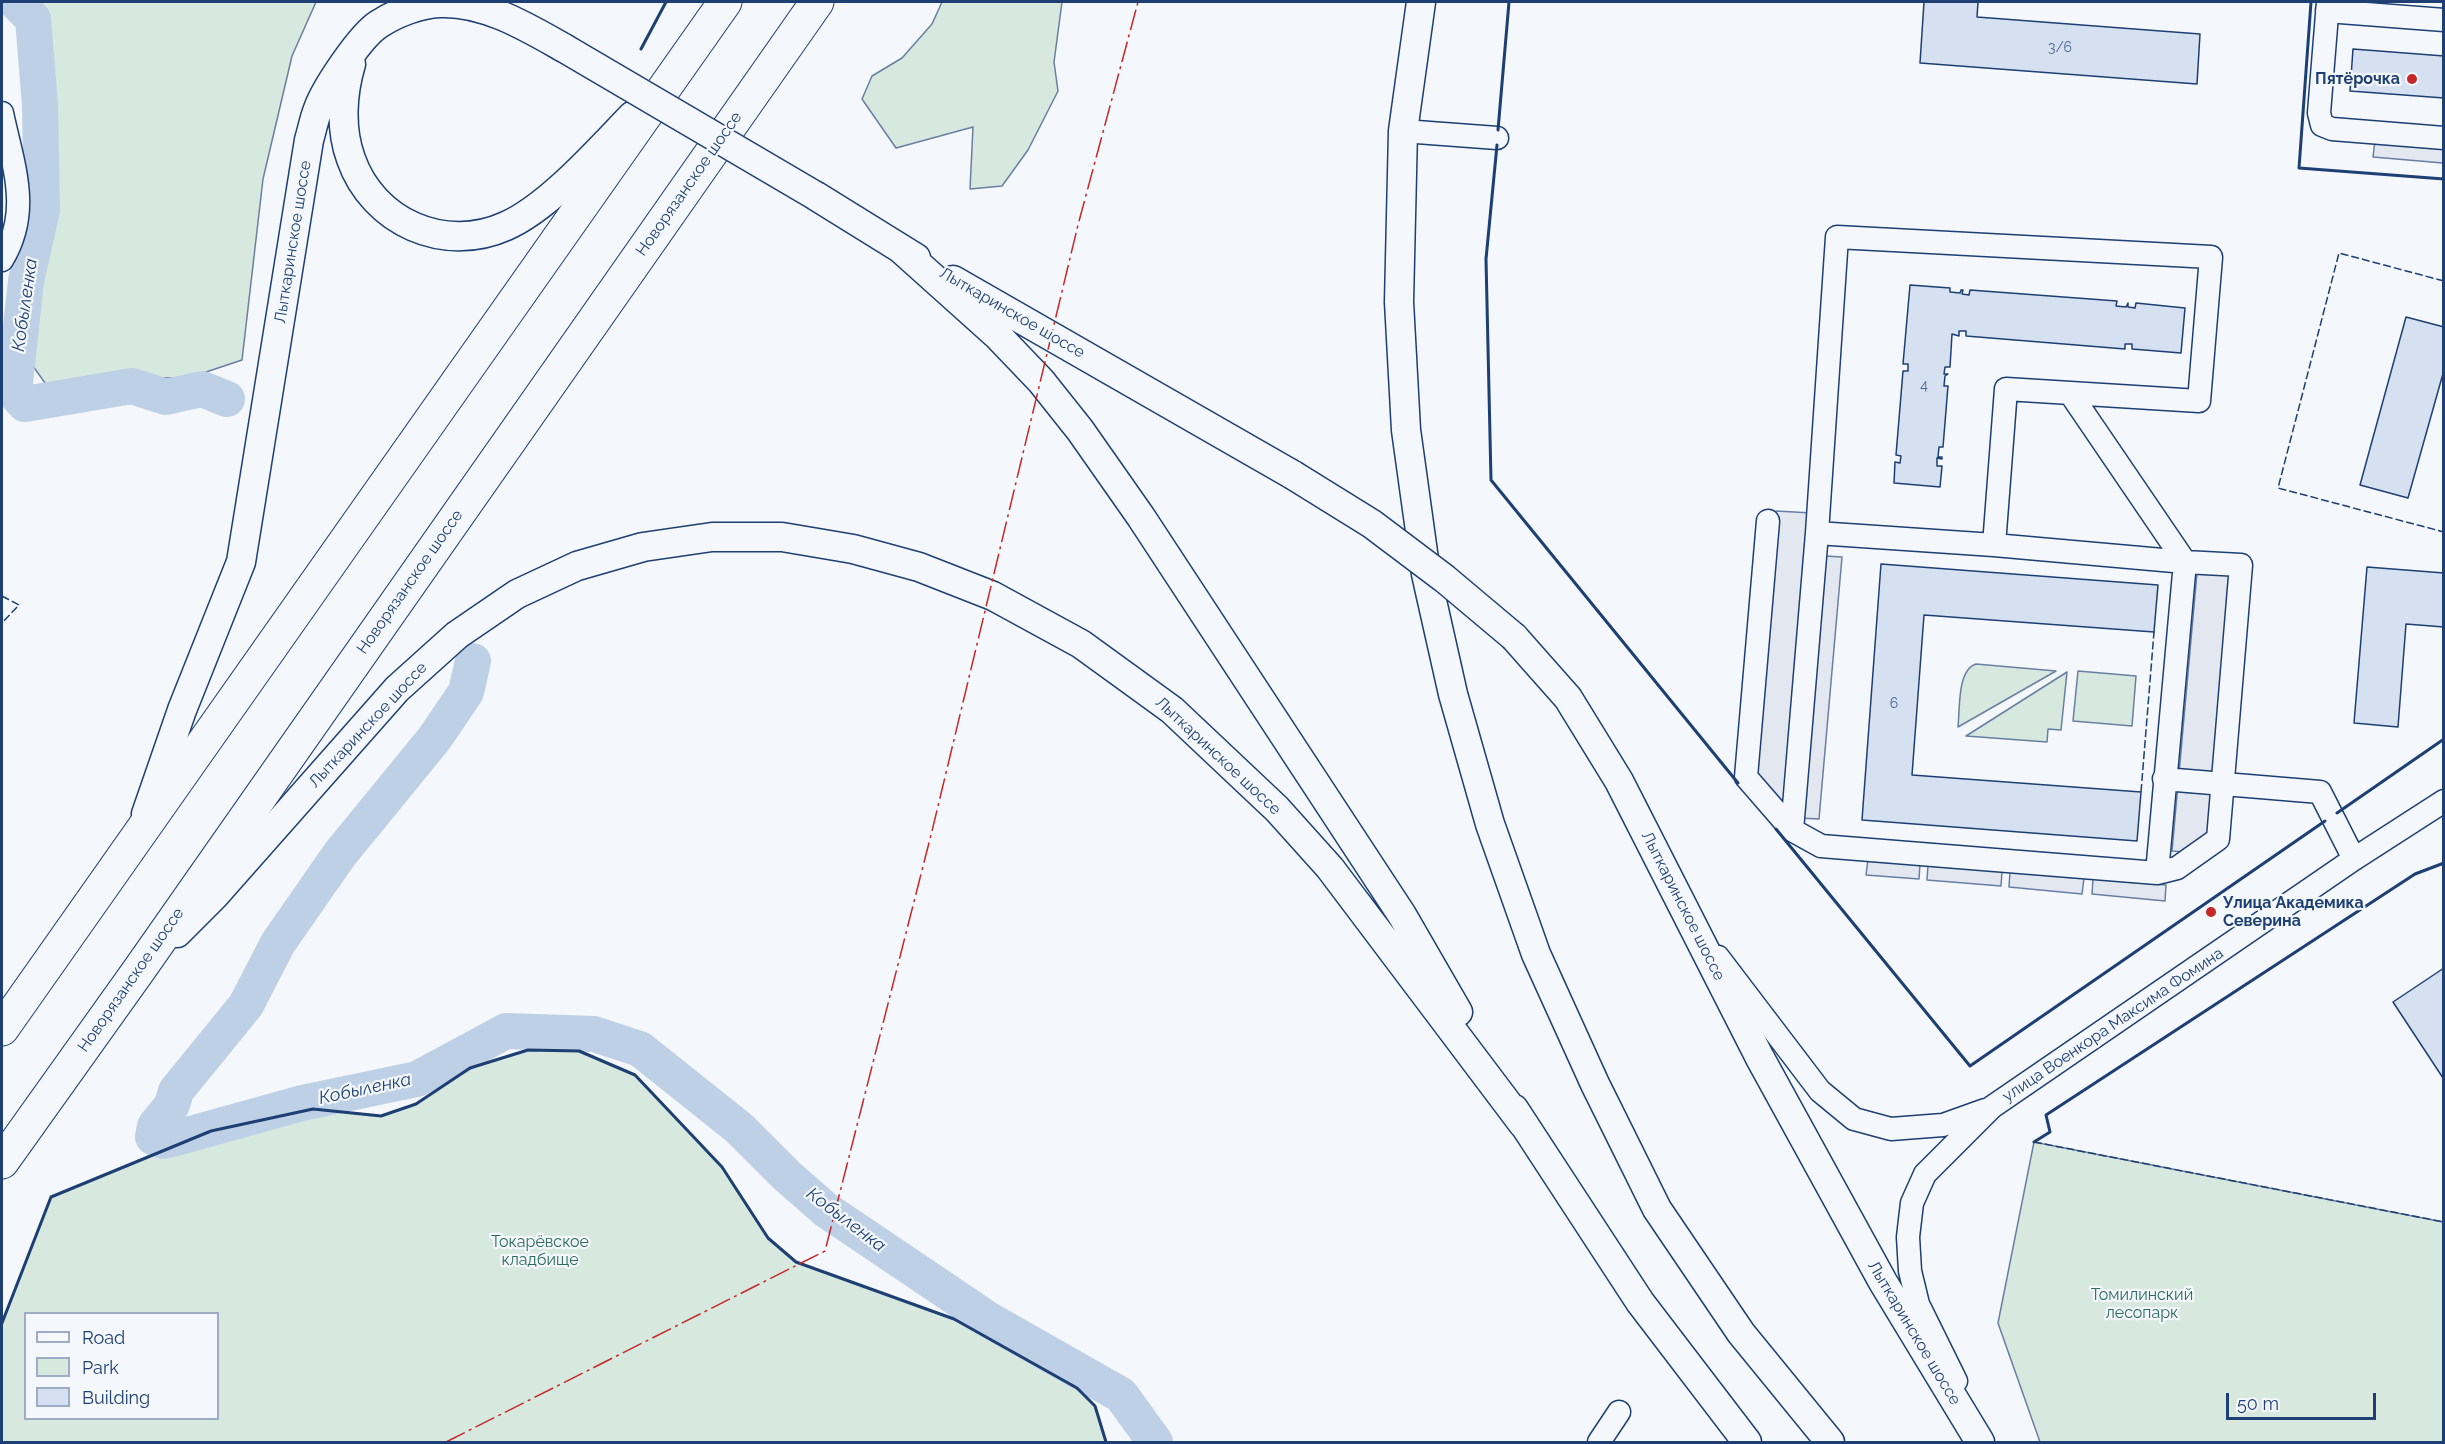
<!DOCTYPE html>
<meta charset="utf-8">
<style>
body{margin:0}
#map{position:relative;width:2445px;height:1444px;overflow:hidden;background:#f4f7fb;font-family:Raleway,sans-serif}
canvas{display:block}
.frame{position:absolute;inset:0;border:3px solid #1d3f73;pointer-events:none}
.legend{position:absolute;left:24px;top:1312px;width:195px;height:108px;box-sizing:border-box;background:#f4f7fb;border:2px solid #9eadc5;margin:0;padding:8px 10px;list-style:none;font-size:18px;color:#1d3f73}
.legend li{display:flex;align-items:center;gap:12px;height:30px}
.legend b{width:30px;border:2px solid #9eadc5}
.scale{position:absolute;left:2226px;top:1393px;width:150px;height:27px;box-sizing:border-box;border:3px solid #1d3f73;border-top:0;padding-left:8px;font-size:18px;line-height:21px;white-space:nowrap;color:#1d3f73;-webkit-text-stroke:4px #f4f7fb;paint-order:stroke}
</style>
<div id="map">
<canvas width="2445" height="1444"></canvas>
<div class="frame"></div>
<ul class="legend">
<li><b style="height:8px;background:#f4f7fb"></b>Road</li>
<li><b style="height:16px;background:#d7e8df"></b>Park</li>
<li><b style="height:16px;background:#d5e0f0"></b>Building</li>
</ul>
<div class="scale">50 m</div>
</div>
<script>
const g = document.querySelector('canvas').getContext('2d');
g.lineJoin = 'round';
function fillPath(path, color) {
  g.fillStyle = color;
  g.fill(path, 'evenodd');
}
function strokePath(path, color, width, dash) {
  g.strokeStyle = color;
  g.lineWidth = width;
  g.lineCap = dash ? 'butt' : 'round';
  g.setLineDash(dash || []);
  g.stroke(path);
}
function label(font, color, halo, rows, align = 'center') {
  g.font = font + ' Raleway,sans-serif';
  g.lineWidth = 4.5;
  g.setLineDash([]);
  g.textBaseline = 'middle';
  g.strokeStyle = halo;
  g.fillStyle = color;
  for (const [text, x, y, turn = 0] of rows) {
    g.save();
    g.translate(x, y);
    g.rotate((+turn || 0) * Math.PI / 180);
    g.textAlign = isNaN(turn) ? turn : align;
    if (halo) g.strokeText(text, 0, 0);
    g.fillText(text, 0, 0);
    g.restore();
  }
}
const green = new Path2D(`
 M 34,2 L 316,2 L 292,56 L 263,179 L 242,360 L 185,379 L 134,376 L 65,387 L 45,383 L 33,366 L 30,344 L 56,207 L 41,16 Z
 M 942,2 L 1062,2 L 1054,62 L 1058,91 L 1028,150 L 1002,186 L 970,189 L 973,127 L 896,148 L 862,99 L 872,76 L 902,58 L 932,24 Z
 M 1976,664 L 2056,671 L 1958,727 C 1960,709 1957,670 1976,664 Z
 M 2078,671 L 2136,676 L 2132,726 L 2073,721 Z
 M 2067,672 L 2061,730 L 2048,729 L 2047,742 L 1966,736 Z
 M 528,1050 L 579,1051 L 635,1075 L 722,1167 L 768,1238 L 796,1262 L 954,1319 L 1077,1388 L 1095,1406 L 1106,1442 L 2,1442 L 2,1323 L 51,1197 L 211,1131 L 313,1109 L 381,1116 L 416,1104 L 470,1068 ZM 26,1314 L 218,1314 L 218,1418 L 26,1418 Z
 M 2034,1142 L 2443,1222 L 2443,1442 L 2040,1442 L 1998,1323 Z`);
fillPath(green, '#d7e8df');
strokePath(green, '#687fa3', 1.5);
const parking = new Path2D(`
 M 2375,140 L 2443,146 L 2443,163 L 2373,157 Z
 M 1776,511 L 1812,513 L 1808,555 L 1842,557 L 1819,819 L 1799,818 L 1759,781 L 1753,766 Z
 M 2197,573 L 2233,576 L 2210,833 L 2183,852 L 2172,851 Z
 M 1868,859 L 1920,864 L 1919,879 L 1866,875 Z
 M 1928,865 L 2002,871 L 2001,886 L 1927,880 Z
 M 2010,872 L 2084,878 L 2082,894 L 2009,887 Z
 M 2093,879 L 2166,885 L 2165,901 L 2092,894 Z`);
fillPath(parking, '#e3e8f0');
strokePath(parking, '#687fa3', 1.5);
strokePath(new Path2D(`
 M 16,2 L 33,19 L 40,105 L 42,210 L 26,281 L 14,392 L 25,404 L 132,386 L 166,397 L 202,389 L 227,399
 M 473,661 L 466,692 L 434,739 L 340,854 L 278,943 L 246,1005 L 176,1091 L 172,1105 L 155,1126 L 153,1137 L 163,1141 L 176,1138 L 302,1103 L 417,1079 L 506,1031 L 594,1034 L 640,1049 L 739,1128 L 786,1175 L 826,1210 L 989,1320 L 1121,1395 L 1155,1442`), '#bed0e5', 36);
const building = new Path2D(`
 M 1924,2 L 1978,2 L 1977,17 L 2200,34 L 2197,84 L 1920,63 Z
 M 2353,49 L 2444,56 L 2444,98 L 2350,91 Z
 M 1910,285 L 1950,288 L 1950,292 L 1960,293 L 1961,290 L 1963,290 L 1962,294 L 1969,295 L 1970,290 L 2117,301 L 2116,306 L 2126,307 L 2128,303 L 2128,307 L 2135,308 L 2136,303 L 2185,308 L 2181,353 L 2132,349 L 2132,344 L 2125,344 L 2125,349 L 1966,336 L 1966,331 L 1959,331 L 1959,336 L 1952,334 L 1950,367 L 1945,367 L 1944,374 L 1948,374 L 1945,376 L 1944,386 L 1948,386 L 1943,447 L 1939,447 L 1938,457 L 1942,457 L 1942,459 L 1937,458 L 1937,466 L 1942,466 L 1940,487 L 1894,483 L 1895,462 L 1900,463 L 1901,456 L 1896,455 L 1903,371 L 1908,371 L 1908,364 L 1903,364 Z
 M 2406,317 L 2444,327 L 2444,370 L 2408,498 L 2360,485 Z
 M 1881,564 L 2158,585 L 2154,632 L 1924,615 L 1912,775 L 2141,792 L 2137,841 L 1862,820 Z
 M 2367,567 L 2444,573 L 2444,627 L 2406,624 L 2398,727 L 2354,723 Z
 M 2444,968 L 2444,1077 L 2443,1078 L 2393,1002 Z`);
fillPath(building, '#d5e0f0');
strokePath(building, '#1d3f73', 1.5);
const minor = new Path2D(`
 M 2328,2 L 2319,113 L 2322,125 L 2332,129 L 2444,138
 M 2327,11 L 2444,20
 M 2,113 C 13,165 32,211 2,260
 M 1403,131 L 1497,138
 M 2070,393 L 2185,562 L 1994,545 L 2006,389 L 2199,401 L 2211,257 L 1837,237 L 1817,533 L 1792,830 L 1821,846 L 2157,873 L 2177,868 L 2218,839 L 2241,565 L 2185,562 L 2157,873
 M 1768,521 L 1746,777 L 1792,830
 M 1817,533 L 1994,545
 M 2164,779 L 2320,792 L 2354,859
 M 1718,957 L 1820,1091 L 1854,1119 L 1891,1129 L 1943,1125 L 1985,1110
 M 1956,1381 L 1918,1304 L 1910,1271 L 1908,1237 L 1912,1203 L 1925,1174 L 1992,1107 L 2354,859 L 2444,801
 M 1599,1442 L 1619,1412`);
const major = new Path2D(`
 M 1421,2 L 1403,131 L 1399,302 L 1406,430 L 1426,574 L 1453,694 L 1490,824 L 1536,954 L 1595,1084 L 1657,1209 L 1741,1333 L 1830,1442
 M 351,64 C 342,94 340,129 351,159 C 373,222 444,254 506,226 C 549,207 599,150 632,116
 M 816,196 L 916,258
 M 901,249 L 998,336 L 1041,381 L 1080,430 L 1141,517 L 1402,915 L 1458,1012
 M 953,280 L 1293,475
 M 1514,637 L 1568,698 L 1619,781 L 1760,1058 L 1883,1282 L 1980,1442
 M 146,814 L 182,710 L 241,562 L 309,140 C 312,130 314,119 318,109 C 325,89 361,35 379,24 C 396,13 419,4 440,3 C 484,1 527,27 564,48
 M 177,933 L 215,895 L 397,689 L 457,635 L 517,594 L 577,566 L 643,547 L 712,537 L 782,537 L 853,549 L 919,567 L 993,596 L 1081,644 L 1172,710 L 1277,809 L 1330,868 L 1523,1124
 M 1514,1109 L 1640,1302 L 1747,1442`);
const highway = new Path2D(`
 M 2,1029 L 725,2
 M 2,1162 L 139,970 L 817,2`);
strokePath(minor, '#1d3f73', 25);
strokePath(major, '#1d3f73', 31);
strokePath(highway, '#1d3f73', 35);
strokePath(minor, '#f4f7fb', 22);
strokePath(major, '#f4f7fb', 28);
strokePath(highway, '#f4f7fb', 33);
const majorBridge = new Path2D(`
 M 564,48 L 816,196
 M 1293,475 L 1372,524 L 1445,579 L 1514,637`);
strokePath(majorBridge, '#1d3f73', 31, []);
strokePath(majorBridge, '#f4f7fb', 28);
strokePath(new Path2D(`
 M 2444,281 L 2339,253 L 2278,488 L 2444,532
 M 2,596 L 19,605 L 2,623
 M 2141,792 L 2154,632
 M 2034,1142 L 2444,1222`), '#1d3f73', 1.5, [8, 3]);
strokePath(new Path2D(`
 M 2311,2 L 2299,168 L 2444,179
 M 641,49 L 666,2
 M 1498,130 L 1509,2
 M 1497,145 L 1486,259 L 1491,480 L 1738,783
 M 2337,813 L 2444,739
 M 1776,829 L 1970,1066 L 2325,821
 M 2034,1142 L 2050,1132 L 2046,1115 L 2415,874 L 2444,863
 M 2,1323 L 51,1197 L 211,1131 L 313,1109 L 381,1116 L 416,1104 L 470,1068 L 528,1050 L 579,1051 L 635,1075 L 722,1167 L 768,1238 L 796,1262 L 954,1319 L 1077,1388 L 1095,1406 L 1106,1442`), '#1d3f73', 3);
strokePath(new Path2D(`
 M 446,1442 L 825,1251 L 932,831 L 1078,225 L 1138,2`), '#c62828', 1.5, [21, 4.5, 3, 4.5]);
for (const [x, y, r, color] of [
 [2412,79,6,"#c62828"],
 [2211,912,6,"#c62828"]
]) {
  const dot = new Path2D();
  dot.arc(x, y, r, 0, 2 * Math.PI);
  g.fillStyle = color;
  g.fill(dot);
  strokePath(dot, '#f4f7fb', 2);
}
label('14px', '#4b6792', null, [
 ["3/6",2060,48],
 ["4",1924,386],
 ["6",1894,704]
]);
label('bold 16px', '#1d3f73', '#f4f7fb', [
 ["Пятёрочка",2400,79],
 ["Улица Академика",2223,903,"left"],
 ["Северина",2223,921,"left"]
], 'right');
label('16px', '#1d3f73', '#f4f7fb', [
 ["Новорязанское шоссе",689,184,-55],
 ["Лыткаринское шоссе",293,242,-81],
 ["Лыткаринское шоссе",1012,313,30],
 ["Новорязанское шоссе",410,582,-55],
 ["Лыткаринское шоссе",368,725,-47],
 ["Лыткаринское шоссе",1218,756,43],
 ["Лыткаринское шоссе",1683,906,63],
 ["Новорязанское шоссе",131,980,-55],
 ["улица Военкора Максима Фомина",2113,1025,-34],
 ["Лыткаринское шоссе",1914,1333,59]
]);
label('16px', '#2c6c60', '#f4f7fb', [
 ["Токарёвское",540,1242],
 ["кладбище",540,1260],
 ["Томилинский",2142,1295],
 ["лесопарк",2142,1313]
]);
label('italic 18px', '#1d3f73', '#f4f7fb', [
 ["Кобыленка",25,305,-82],
 ["Кобыленка",365,1089,-12],
 ["Кобыленка",846,1220,37]
]);
</script>
